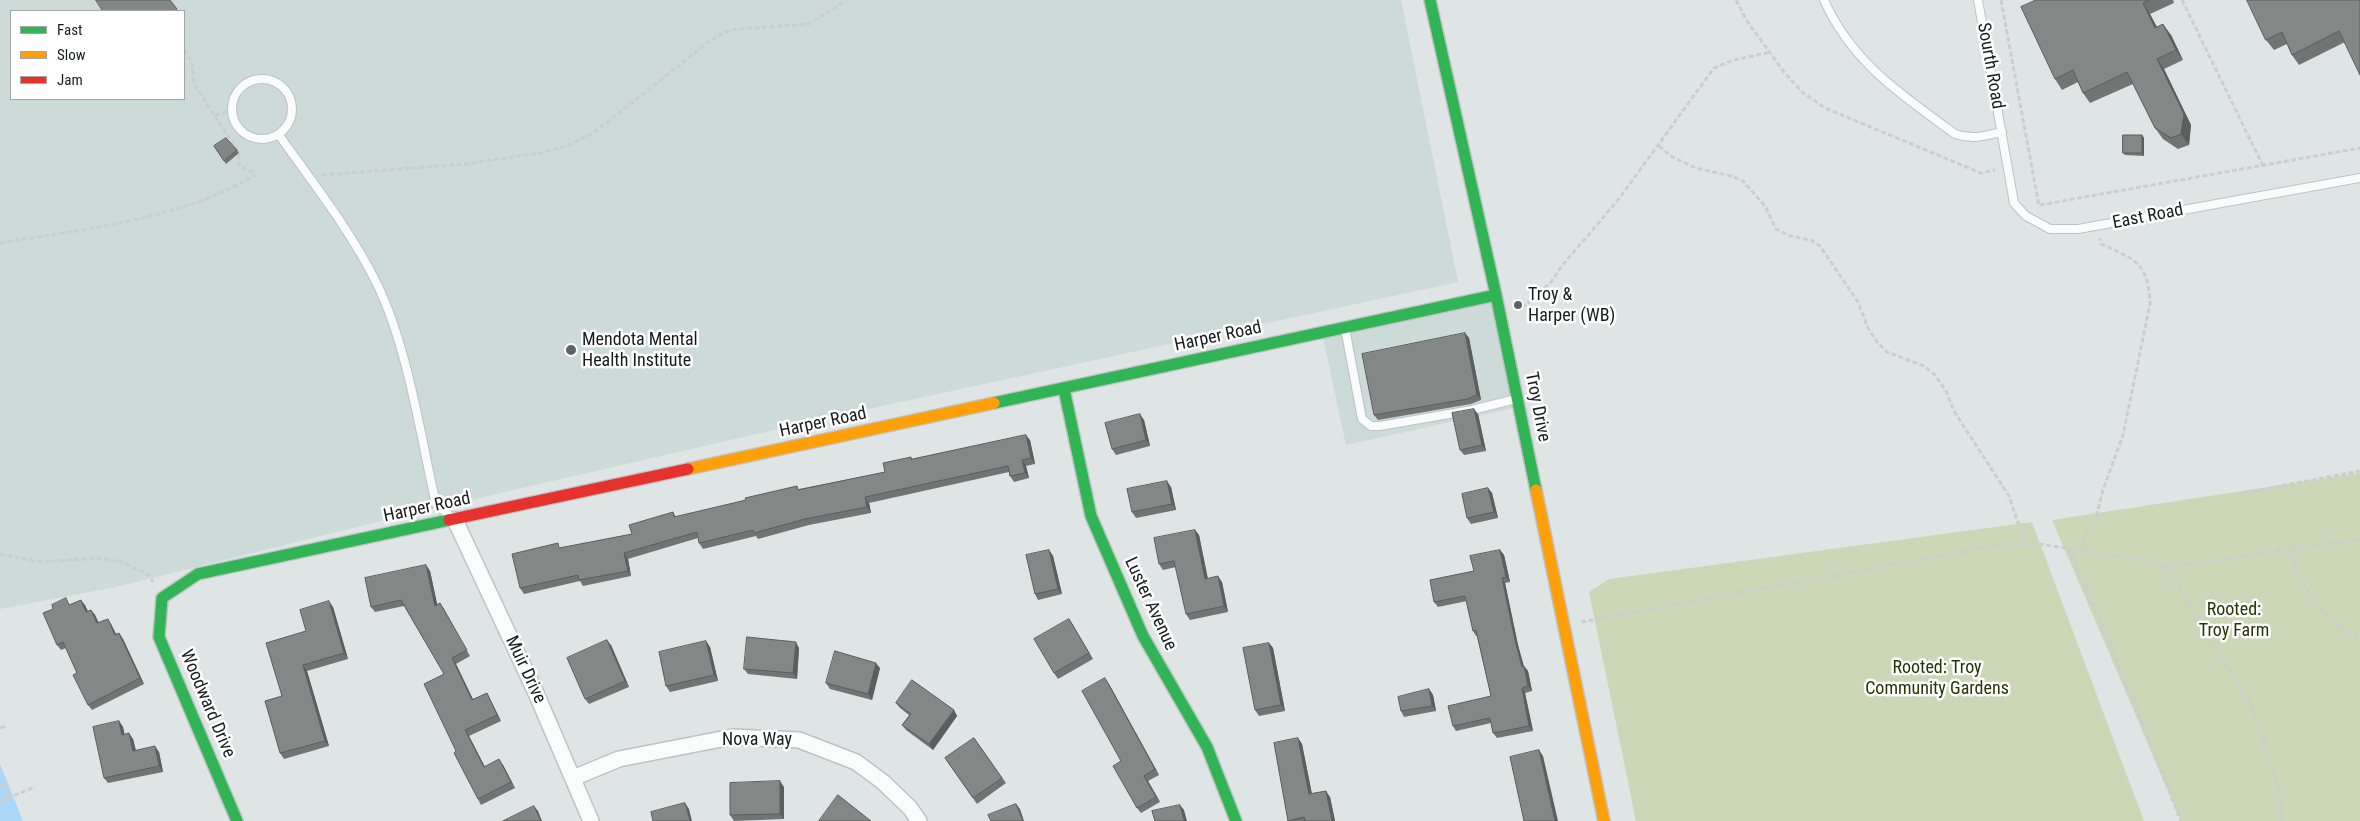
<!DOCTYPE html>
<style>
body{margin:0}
#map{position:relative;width:2360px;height:821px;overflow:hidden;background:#dfe5e4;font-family:"Roboto Condensed",sans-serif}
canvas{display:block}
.legend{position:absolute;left:10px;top:10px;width:175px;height:90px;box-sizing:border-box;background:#fff;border:1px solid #a3a4a4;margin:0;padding:6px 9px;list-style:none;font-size:15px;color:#181c1b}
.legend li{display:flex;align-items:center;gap:10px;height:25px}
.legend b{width:25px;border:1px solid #a3a4a4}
</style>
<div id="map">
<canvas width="2360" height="821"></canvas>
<ul class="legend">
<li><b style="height:6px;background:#30b455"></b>Fast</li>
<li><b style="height:6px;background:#ff9f0a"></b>Slow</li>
<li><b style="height:6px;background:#e5322d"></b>Jam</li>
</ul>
</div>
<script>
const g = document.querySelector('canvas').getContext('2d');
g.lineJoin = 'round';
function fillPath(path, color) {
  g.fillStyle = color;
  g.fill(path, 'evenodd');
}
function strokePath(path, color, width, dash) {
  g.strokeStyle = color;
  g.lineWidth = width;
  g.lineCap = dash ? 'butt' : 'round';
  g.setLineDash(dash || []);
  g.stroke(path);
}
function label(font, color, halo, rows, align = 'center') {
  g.font = font + ' "Roboto Condensed",sans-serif';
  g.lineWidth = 5;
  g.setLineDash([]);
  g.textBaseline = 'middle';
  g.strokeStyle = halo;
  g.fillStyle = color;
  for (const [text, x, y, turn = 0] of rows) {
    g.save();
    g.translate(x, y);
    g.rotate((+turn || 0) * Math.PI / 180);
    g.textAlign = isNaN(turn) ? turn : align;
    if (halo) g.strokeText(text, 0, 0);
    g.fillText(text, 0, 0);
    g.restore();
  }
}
fillPath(new Path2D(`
 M 0,0 L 1401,0 L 1458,282 L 826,418 L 405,515 L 116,587 L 0,609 ZM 11,11 L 184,11 L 184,99 L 11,99 Z
 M 1496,295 L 1519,407 L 1346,445 L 1322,332 Z`), '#ccdad8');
fillPath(new Path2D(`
 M 2360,473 L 2360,821 L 2181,821 L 2052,520 Z
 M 2032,522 L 2144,821 L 1636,821 L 1589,592 L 1609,579 Z`), '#cbd7b6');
fillPath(new Path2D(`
 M 0,764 L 23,821 L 0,821 Z`), '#add7f6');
const lane = new Path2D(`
 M 1824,0 C 1852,63 1902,95 1955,134 C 1972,140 1985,136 2002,132
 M 1978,0 L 2014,203 L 2026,216 L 2050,229 L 2078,229 L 2360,178
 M232 109a30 30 0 1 1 60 0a30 30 0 1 1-60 0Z
 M 279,135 C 313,183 351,231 377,284 C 408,348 420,434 436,504 L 450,516
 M 1345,328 L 1362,419 L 1371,426 L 1380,426 L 1472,410 L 1516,399`);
const street = new Path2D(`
 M 455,520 L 536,693 L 591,821
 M 573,778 L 619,759 L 732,737 L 799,740 L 856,762 L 883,782 L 910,808 L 919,821`);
const fast = new Path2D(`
 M 1430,0 L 1496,295 L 1536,490
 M 1064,389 L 1091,516 L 1143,636 L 1207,747 L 1236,821
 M 994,403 L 1496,295
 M 237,821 L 159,637 L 162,598 L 198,574 L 449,520`);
const slow = new Path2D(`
 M 688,469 L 994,403
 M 1536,490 L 1604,821`);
const jam = new Path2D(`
 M 449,520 L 688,469`);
strokePath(lane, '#bec2c2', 10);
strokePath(street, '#bec2c2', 18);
strokePath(fast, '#bec2c2', 14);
strokePath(slow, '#bec2c2', 14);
strokePath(jam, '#bec2c2', 14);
strokePath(new Path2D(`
 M 1736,0 L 1747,21 L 1784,72 L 1802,92 L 1825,108 L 1981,173 L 1995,170
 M 2001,0 L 2039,206
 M 2182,0 L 2263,166
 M 184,50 L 192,62 L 194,84 L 239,153 L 239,166 L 253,172
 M 215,115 L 231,111
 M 1659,146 L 1672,157 L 1696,168 L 1731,176 L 1743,181 L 1765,206 L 1776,229 L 1790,236 L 1811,240 L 1820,246 L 1858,302 L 1868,328 L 1877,342 L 1887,352 L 1924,366 L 1935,375 L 1946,391 L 1954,411 L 2009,496 L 2025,543
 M 322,175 L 465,164 L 540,153 L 567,146 L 591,134 L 613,118 L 707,43 L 723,33 L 736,29 L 809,24 L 847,0
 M 2040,205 L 2360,148
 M 0,243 C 87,228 178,221 255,175
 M 1521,306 L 1526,305 L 1551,282 L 1561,267 L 1618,200 L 1714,68 L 1734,60 L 1771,52
 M 2238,494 L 2360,471
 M 2068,548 L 2103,627 L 2181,821
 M 2287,548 C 2303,586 2320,621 2360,638
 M 2080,550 L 2095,521 L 2103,490 L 2123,435 L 2150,304 C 2148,262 2136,260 2101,244 L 2100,238
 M 0,554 L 42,562 L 97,558 L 123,562 L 149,575 L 153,582
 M 2164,567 C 2230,560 2294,546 2360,540
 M 1581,622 L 2003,544 L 2039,544 L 2150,561 C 2179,574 2182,594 2197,619 C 2214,647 2234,674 2249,704 C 2267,740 2278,780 2282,821
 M 0,728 L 6,726
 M 0,786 L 4,784 L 10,797
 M 0,801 L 35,787`), '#cccece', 3, [5, 2.5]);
strokePath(lane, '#fafbfb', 8);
strokePath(street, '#fafbfb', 15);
strokePath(fast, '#30b455', 11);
strokePath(slow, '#ff9f0a', 11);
strokePath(jam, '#e5322d', 11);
fillPath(new Path2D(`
 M 2036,0 L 2173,0 L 2174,3 L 2150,14 L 2157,27 L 2171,35 L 2183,60 L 2164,69 L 2191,125 L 2189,145 L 2178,149 L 2163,139 L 2155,128 L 2133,84 L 2090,103 L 2083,93 L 2078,82 L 2062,90 L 2055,79 Z
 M 2247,0 L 2360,0 L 2345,42 L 2299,65 L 2292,55 L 2287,44 L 2274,50 L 2266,40 Z
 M 2142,135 L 2144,138 L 2144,156 L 2125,155 L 2123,153 Z
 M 214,146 L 237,150 L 239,153 L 226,164 Z
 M 1465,333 L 1469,338 L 1481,400 L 1471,404 L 1378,420 L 1374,415 Z
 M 1478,414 L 1486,451 L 1464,455 L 1460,450 Z
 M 1144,420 L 1150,446 L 1116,455 L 1112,449 Z
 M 1030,440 L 1035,464 L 1026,466 L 1029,478 L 1014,482 L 1010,476 L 1009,472 L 869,503 L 871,513 L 809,525 L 758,539 L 756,536 L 703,549 L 699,543 L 698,538 L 628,559 L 631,576 L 583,586 L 580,581 L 524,594 L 520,588 L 561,548 L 632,534 L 673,512 L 676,517 L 799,489 L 885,472 L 911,457 L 912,459 Z
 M 1171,487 L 1176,510 L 1136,518 L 1132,512 Z
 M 1488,488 L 1492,493 L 1498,518 L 1471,524 L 1467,518 Z
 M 1195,530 L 1199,535 L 1208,579 L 1222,582 L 1228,612 L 1190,620 L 1186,614 L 1176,567 L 1163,570 L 1159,564 Z
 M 1049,550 L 1053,556 L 1062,594 L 1038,600 L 1035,594 Z
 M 1500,550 L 1504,555 L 1510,582 L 1505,583 L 1518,645 L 1524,666 L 1528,671 L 1532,691 L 1525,693 L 1533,731 L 1497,738 L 1493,733 L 1491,723 L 1456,731 L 1453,726 L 1491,696 L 1477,636 L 1476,636 L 1473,631 L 1467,601 L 1438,607 L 1434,602 Z
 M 426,565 L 430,571 L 437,605 L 440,603 L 444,609 L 470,656 L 456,664 L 473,699 L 487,693 L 501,721 L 469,736 L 485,767 L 503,765 L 515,788 L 481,805 L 478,799 L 456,751 L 444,674 L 404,606 L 375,612 L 371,607 Z
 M 70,604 L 85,605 L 88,611 L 91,610 L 95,615 L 99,623 L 111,624 L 116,634 L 119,633 L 123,639 L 144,684 L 92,710 L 88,705 L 77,673 L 66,648 L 61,650 L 57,645 Z
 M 333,607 L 348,659 L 307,671 L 329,746 L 284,759 L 280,753 L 282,696 L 306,631 Z
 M 1069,619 L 1093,659 L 1058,679 L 1054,673 Z
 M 706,641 L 710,647 L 718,681 L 670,692 L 666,686 Z
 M 1269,643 L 1273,648 L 1285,711 L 1259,716 L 1255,710 Z
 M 611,645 L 629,687 L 589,704 L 585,699 Z
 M 799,648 L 797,679 L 748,674 L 744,669 Z
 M 880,668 L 872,700 L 830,689 L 826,683 Z
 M 1109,684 L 1159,775 L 1148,781 L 1160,802 L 1141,813 L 1137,808 L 1121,761 Z
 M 1429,689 L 1433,695 L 1436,711 L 1404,717 L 1401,711 Z
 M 896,703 L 954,710 L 957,716 L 933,750 L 906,730 L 902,725 L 909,715 L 900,708 Z
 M 119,721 L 123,727 L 124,734 L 133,739 L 136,750 L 159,752 L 163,772 L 108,783 L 104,778 Z
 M 974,738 L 1006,783 L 977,804 L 945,758 Z
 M 1298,738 L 1302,744 L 1312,794 L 1330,797 L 1335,821 L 1288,821 Z
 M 784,787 L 784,819 L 734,821 L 730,815 Z`), '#717473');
fillPath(new Path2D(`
 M 2143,3 L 2150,14 L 2163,39 L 2155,28 Z
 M 2163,24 L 2171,35 L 2183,60 L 2176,50 Z
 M 2157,59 L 2164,69 L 2191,125 L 2189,145 L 2181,134 Z
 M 2142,135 L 2144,138 L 2144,156 L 2142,153 Z
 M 1465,333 L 1469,338 L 1481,400 L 1477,395 Z
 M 1474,409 L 1478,414 L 1486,451 L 1482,445 Z
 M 1140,414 L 1144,420 L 1150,446 L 1146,440 Z
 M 1026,435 L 1030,440 L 1035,464 L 1031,458 Z
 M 1022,460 L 1026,466 L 1029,478 L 1025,473 Z
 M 1167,481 L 1171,487 L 1176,510 L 1172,504 Z
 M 1488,488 L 1492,493 L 1498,518 L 1494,512 Z
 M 865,497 L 869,503 L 871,513 L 867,507 Z
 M 1195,530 L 1199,535 L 1209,585 L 1205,579 Z
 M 1049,550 L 1053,556 L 1062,594 L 1058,589 Z
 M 1500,550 L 1504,555 L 1510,582 L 1506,577 Z
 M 624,553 L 628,559 L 631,576 L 628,571 Z
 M 426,565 L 430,571 L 439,612 L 435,606 Z
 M 1218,576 L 1222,582 L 1228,612 L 1224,606 Z
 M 1502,578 L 1505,583 L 1518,645 L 1525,672 L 1522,667 L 1515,640 Z
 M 81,600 L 85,605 L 90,618 L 86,612 Z
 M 329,601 L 333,607 L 348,659 L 344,653 Z
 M 91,610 L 95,615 L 101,629 L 97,623 Z
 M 108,619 L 111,624 L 119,640 L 115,635 Z
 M 1069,619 L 1073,625 L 1093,659 L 1089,653 Z
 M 119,633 L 123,639 L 144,684 L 140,678 Z
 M 607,640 L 611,645 L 629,687 L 625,681 Z
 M 706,641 L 710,647 L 718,681 L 714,675 Z
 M 796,642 L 799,648 L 797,679 L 793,673 Z
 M 1269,643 L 1273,648 L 1285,711 L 1281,705 Z
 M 452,658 L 456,664 L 476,706 L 472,700 Z
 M 876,663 L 880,668 L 872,700 L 868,694 Z
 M 303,665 L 307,671 L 329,746 L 325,741 Z
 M 1524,666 L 1528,671 L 1532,691 L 1528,686 Z
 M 1105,678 L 1109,684 L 1159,775 L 1155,769 Z
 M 1522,688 L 1525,693 L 1533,731 L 1529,726 Z
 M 1429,689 L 1433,695 L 1436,711 L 1432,706 Z
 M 487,693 L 501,721 L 497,715 Z
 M 954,710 L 957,716 L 933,750 L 929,744 Z
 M 119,721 L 123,727 L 126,740 L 122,735 Z
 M 465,730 L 469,736 L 488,773 L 484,767 Z
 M 129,733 L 133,739 L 137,757 L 133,751 Z
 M 1298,738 L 1302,744 L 1313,800 L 1309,794 Z
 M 155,746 L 159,752 L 163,772 L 159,766 Z
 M 1539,750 L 1543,756 L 1558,821 L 1555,821 Z
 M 499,759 L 503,765 L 515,788 L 511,782 Z
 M 1144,776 L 1148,781 L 1160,802 L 1156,797 Z
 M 780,781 L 784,787 L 784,819 L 780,814 Z
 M 1326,791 L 1330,797 L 1335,821 L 1332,821 Z
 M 685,803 L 689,809 L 692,821 L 690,821 Z
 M 1016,804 L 1020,809 L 1024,821 L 1023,821 Z
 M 1180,805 L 1184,810 L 1187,821 L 1184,821 Z
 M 534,806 L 538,811 L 542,821 L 541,821 Z`), '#5c5e5e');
const building = new Path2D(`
 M 96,0 L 170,0 L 177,9 L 174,11 L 103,11 Z
 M 2036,0 L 2149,0 L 2143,3 L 2155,28 L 2163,24 L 2176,50 L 2157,59 L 2184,114 L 2181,134 L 2171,138 L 2155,128 L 2127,72 L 2083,93 L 2073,70 L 2055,79 L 2021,7 Z
 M 2247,0 L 2360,0 L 2360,75 L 2339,31 L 2292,55 L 2282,32 L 2266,40 Z
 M 2123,135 L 2142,135 L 2142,153 L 2123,153 Z
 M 226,138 L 237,150 L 224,161 L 214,146 Z
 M 1465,333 L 1477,395 L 1467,399 L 1374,415 L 1362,354 Z
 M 1474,409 L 1482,445 L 1460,450 L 1452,413 Z
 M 1140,414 L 1146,440 L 1112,449 L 1105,423 Z
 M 1026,435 L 1031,458 L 1022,460 L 1025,473 L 1010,476 L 1008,466 L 865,497 L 867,507 L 805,519 L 754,533 L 753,530 L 699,543 L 697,532 L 624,553 L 628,571 L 579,580 L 578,575 L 520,588 L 512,554 L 558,543 L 559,548 L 632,534 L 629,525 L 673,512 L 674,517 L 746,500 L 745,498 L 797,486 L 798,490 L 885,472 L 883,463 L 911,457 L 911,459 Z
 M 1167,481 L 1172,504 L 1132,512 L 1127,489 Z
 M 1488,488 L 1494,512 L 1467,518 L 1462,494 Z
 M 1195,530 L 1205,579 L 1218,576 L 1224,606 L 1186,614 L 1174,561 L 1159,564 L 1154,538 Z
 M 1049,550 L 1058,589 L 1035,594 L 1026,555 Z
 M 1500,550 L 1506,577 L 1502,578 L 1515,640 L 1522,667 L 1524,666 L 1528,686 L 1522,688 L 1529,726 L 1493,733 L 1490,718 L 1453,726 L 1448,706 L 1491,696 L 1476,630 L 1473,631 L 1465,596 L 1434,602 L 1430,580 L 1474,571 L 1470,556 Z
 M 426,565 L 435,606 L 440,603 L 467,650 L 452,658 L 472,700 L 487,693 L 497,715 L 465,730 L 484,767 L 499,759 L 511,782 L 478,799 L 454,753 L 456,751 L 424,684 L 444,674 L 401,600 L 371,607 L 365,578 Z
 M 66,598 L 69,605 L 81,600 L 86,612 L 91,610 L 97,623 L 108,619 L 115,635 L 119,633 L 140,678 L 88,705 L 73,675 L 77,673 L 63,642 L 57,645 L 43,613 L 53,609 L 52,605 Z
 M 329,601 L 344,653 L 303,665 L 325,741 L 280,753 L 265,701 L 282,696 L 266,643 L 306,631 L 300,610 Z
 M 1069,619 L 1089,653 L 1054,673 L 1034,639 Z
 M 747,637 L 796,642 L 793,673 L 744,669 Z
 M 607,640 L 625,681 L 585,699 L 567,658 Z
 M 706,641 L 714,675 L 666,686 L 659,652 Z
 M 1269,643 L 1281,705 L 1255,710 L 1243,648 Z
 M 835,651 L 876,663 L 868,694 L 826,683 Z
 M 1105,678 L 1155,769 L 1144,776 L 1156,797 L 1137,808 L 1113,766 L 1121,761 L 1082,691 Z
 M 912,680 L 954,710 L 929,744 L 902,725 L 911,714 L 896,703 Z
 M 1429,689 L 1432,706 L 1401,711 L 1398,697 Z
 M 119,721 L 122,735 L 129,733 L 133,751 L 155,746 L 159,766 L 104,778 L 93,727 Z
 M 974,738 L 1002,778 L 973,798 L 945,758 Z
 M 1298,738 L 1309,794 L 1326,791 L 1332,821 L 1305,821 L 1304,817 L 1288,821 L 1274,743 Z
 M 1539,750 L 1555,821 L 1524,821 L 1510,757 Z
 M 780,781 L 780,814 L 730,815 L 730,783 Z
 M 838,795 L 871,821 L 819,821 Z
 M 685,803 L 690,821 L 653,821 L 651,812 Z
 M 1016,804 L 1023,821 L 991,821 L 988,815 Z
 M 1180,805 L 1184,821 L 1155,821 L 1152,811 Z
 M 534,806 L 541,821 L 503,821 Z`);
fillPath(building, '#838786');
strokePath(building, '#5c5e5e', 1);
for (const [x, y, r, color] of [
 [1518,305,5,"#5e6261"],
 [571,350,6,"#5e6261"]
]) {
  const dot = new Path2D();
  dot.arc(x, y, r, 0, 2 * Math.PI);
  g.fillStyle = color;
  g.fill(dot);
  strokePath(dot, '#fff', 2);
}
label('18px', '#181c1b', '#fff', [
 ["Sourth Road",1990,66,80],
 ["East Road",2148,217,-11],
 ["Harper Road",1218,337,-12],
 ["Troy Drive",1537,407,79],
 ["Harper Road",823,423,-12],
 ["Harper Road",427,508,-12],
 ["Luster Avenue",1150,604,65],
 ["Muir Drive",525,670,65],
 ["Woodward Drive",207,704,67],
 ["Nova Way",757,740]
]);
label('18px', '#181c1b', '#fff', [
 ["Troy &",1528,295],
 ["Harper (WB)",1528,316],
 ["Mendota Mental",582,340],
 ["Health Institute",582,361]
], 'left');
label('18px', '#293304', '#fff', [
 ["Rooted:",2234,610],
 ["Troy Farm",2234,631],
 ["Rooted: Troy",1937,668],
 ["Community Gardens",1937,689]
]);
</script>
